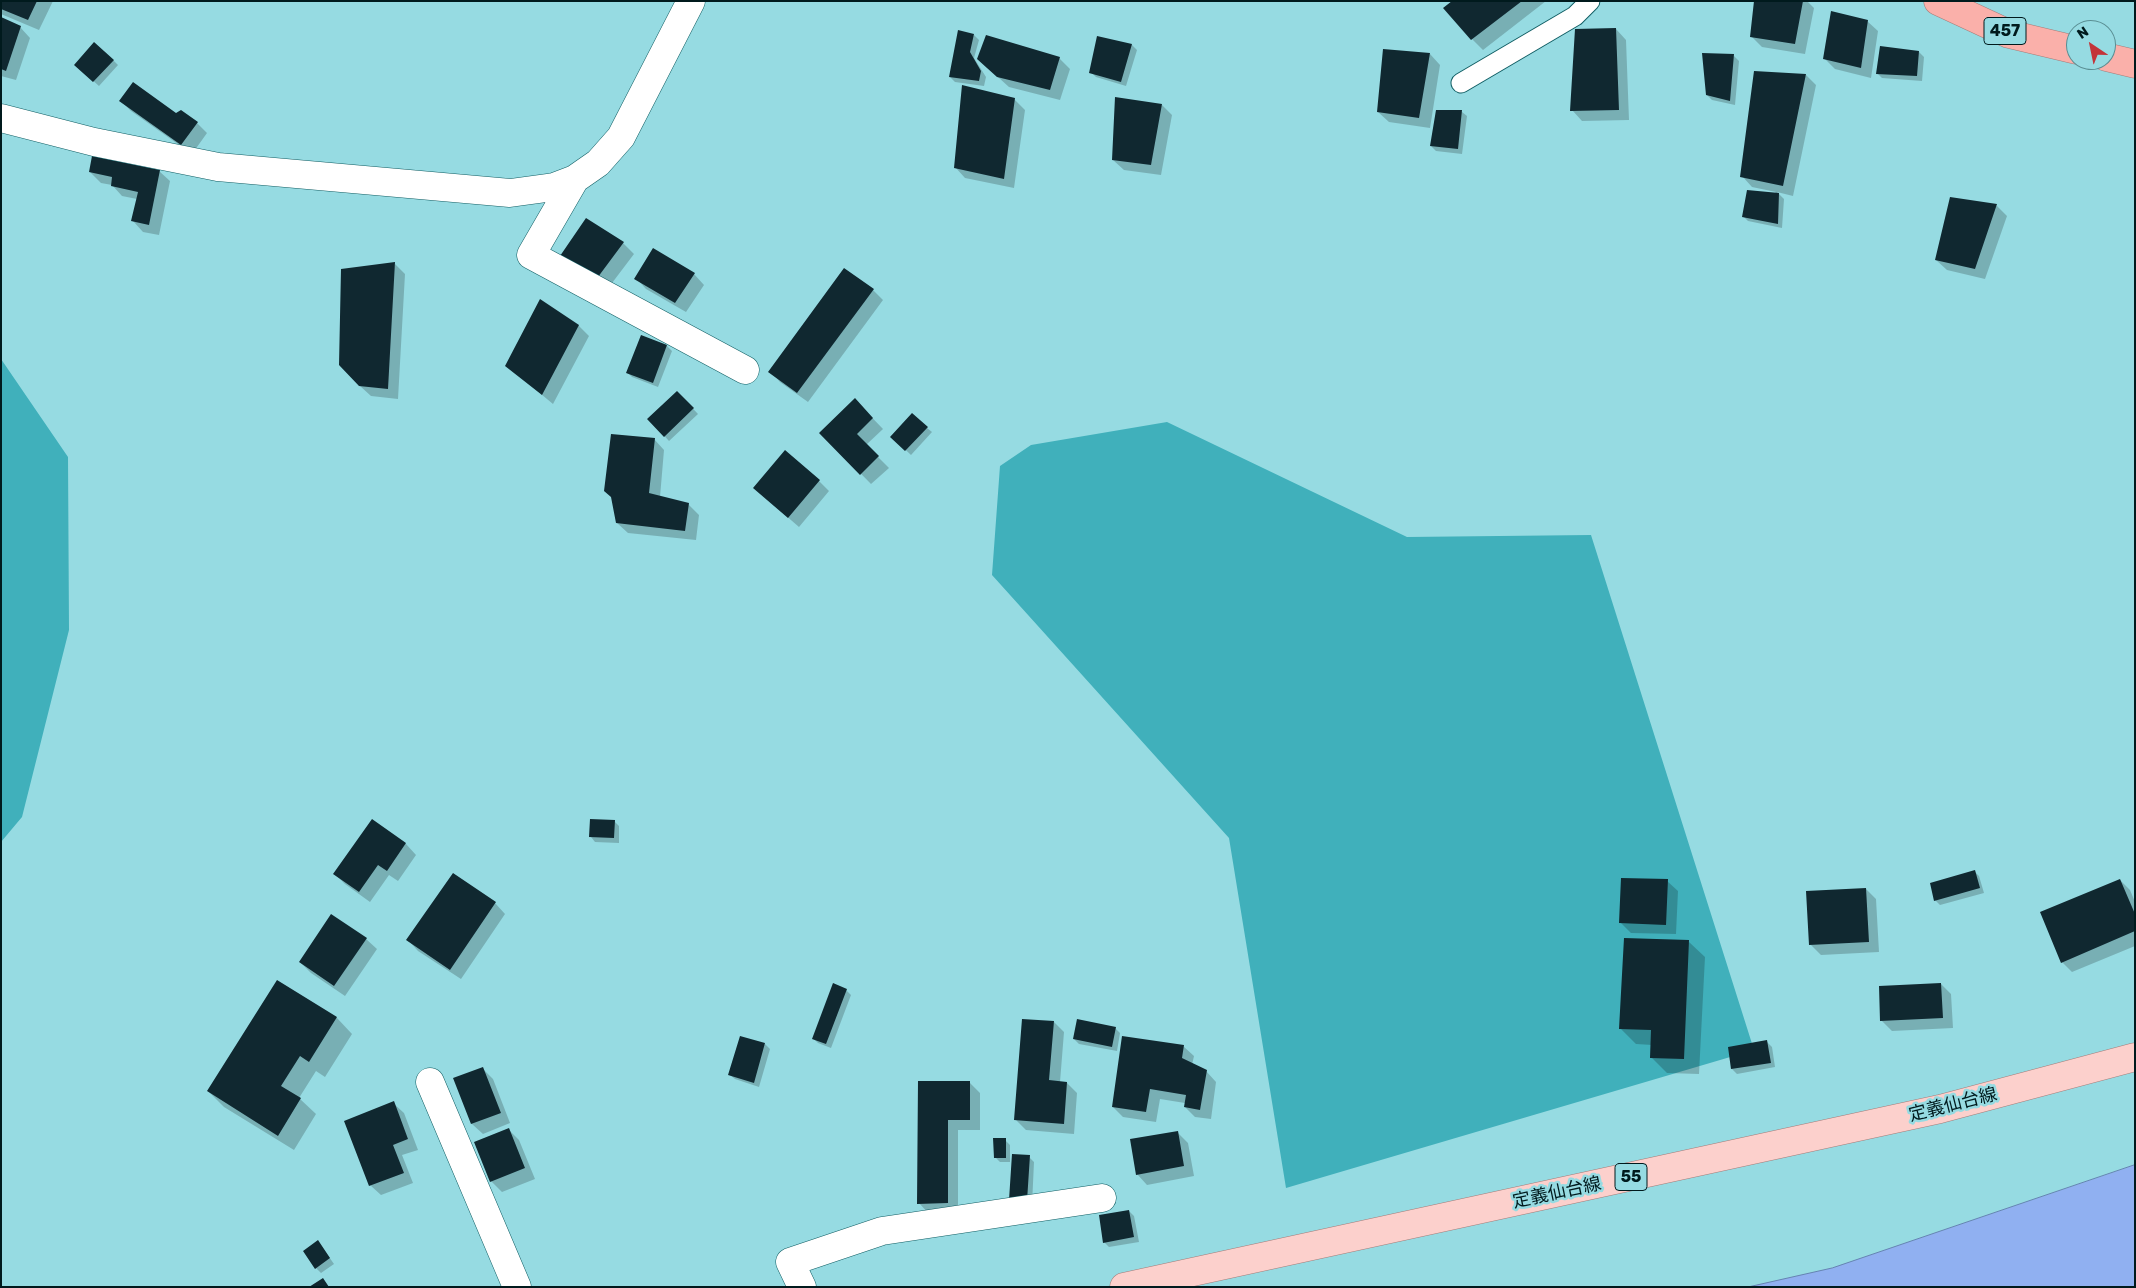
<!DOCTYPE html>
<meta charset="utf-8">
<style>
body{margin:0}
#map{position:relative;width:2136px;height:1288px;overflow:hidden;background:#96dbe2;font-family:Rubik,sans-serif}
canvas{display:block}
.frame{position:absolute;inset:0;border:2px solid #001a1d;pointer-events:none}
.north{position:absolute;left:2066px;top:20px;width:50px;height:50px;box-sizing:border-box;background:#96dbe2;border:1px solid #5a8e93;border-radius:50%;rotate:326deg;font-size:14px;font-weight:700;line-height:20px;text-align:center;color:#001a1d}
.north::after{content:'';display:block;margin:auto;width:18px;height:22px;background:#c33439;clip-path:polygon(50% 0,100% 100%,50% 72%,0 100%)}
</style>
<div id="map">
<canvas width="2136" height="1288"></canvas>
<div class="frame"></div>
<div class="north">N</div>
</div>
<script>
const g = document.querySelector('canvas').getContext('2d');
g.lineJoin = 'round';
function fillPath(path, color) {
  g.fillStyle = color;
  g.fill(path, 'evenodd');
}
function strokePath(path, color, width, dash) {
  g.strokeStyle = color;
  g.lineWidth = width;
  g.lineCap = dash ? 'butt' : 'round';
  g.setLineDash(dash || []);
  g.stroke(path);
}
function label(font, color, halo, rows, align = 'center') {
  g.font = font + ' Rubik,"Noto Sans JP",sans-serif';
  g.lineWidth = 5;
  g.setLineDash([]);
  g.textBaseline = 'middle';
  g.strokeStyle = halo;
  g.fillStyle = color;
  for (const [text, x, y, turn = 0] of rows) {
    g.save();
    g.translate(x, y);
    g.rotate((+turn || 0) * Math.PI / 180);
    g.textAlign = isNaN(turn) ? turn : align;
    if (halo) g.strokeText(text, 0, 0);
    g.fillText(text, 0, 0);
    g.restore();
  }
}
fillPath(new Path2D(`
 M 1,359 L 68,457 L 69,630 L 22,817 L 1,842 Z
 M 1167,422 L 1407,537 L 1591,535 L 1754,1050 L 1286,1188 L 1229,838 L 992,575 L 1000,466 L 1031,445 Z`), '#40b0bb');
const water = new Path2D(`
 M 2135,1165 L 2135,1287 L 1748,1287 L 1832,1268 Z`);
fillPath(water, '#90b0f1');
strokePath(water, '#6583b1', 1);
fillPath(new Path2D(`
 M 1,1 L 53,1 L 39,30 L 1,14 Z
 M 1454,1 L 1546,1 L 1483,50 L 1472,39 Z
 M 1755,1 L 1807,1 L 1814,8 L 1805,54 L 1762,47 L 1752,37 Z
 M 1,19 L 20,27 L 30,38 L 16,80 L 1,76 Z
 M 1867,21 L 1878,31 L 1871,78 L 1835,69 L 1825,59 Z
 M 1616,29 L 1626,40 L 1629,120 L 1582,121 L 1572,110 Z
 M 974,35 L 979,40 L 974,58 L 986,77 L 984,86 L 955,82 L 950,77 Z
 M 1098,38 L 1132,45 L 1137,50 L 1126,86 L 1096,77 L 1091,72 Z
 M 1919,52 L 1924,57 L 1922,81 L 1882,78 L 1877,73 Z
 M 1430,54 L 1440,65 L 1430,128 L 1389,122 L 1378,112 Z
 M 1734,56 L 1739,61 L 1735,105 L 1712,100 L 1707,95 Z
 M 1059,58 L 1070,69 L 1060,100 L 1009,87 L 989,69 Z
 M 113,60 L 118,65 L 99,86 L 80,69 Z
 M 1806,75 L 1816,85 L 1793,196 L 1777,192 L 1784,199 L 1782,228 L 1748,221 L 1743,216 L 1776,192 L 1752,187 L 1742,176 Z
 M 1014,99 L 1025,110 L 1014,188 L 965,178 L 955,167 Z
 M 121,101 L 176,115 L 197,123 L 207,133 L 192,154 L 131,111 Z
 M 1162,105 L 1172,115 L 1161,175 L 1124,170 L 1113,160 Z
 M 1437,112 L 1462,112 L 1467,116 L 1462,154 L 1436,151 L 1431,146 Z
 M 159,171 L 170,181 L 159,235 L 143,232 L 133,221 L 137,199 L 122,196 L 112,185 L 101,183 L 90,172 Z
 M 1951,198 L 1997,206 L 2007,216 L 1985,279 L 1947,270 L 1936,260 Z
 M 586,219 L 623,243 L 634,254 L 609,287 L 572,267 Z
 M 653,249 L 694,274 L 704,285 L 686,312 L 646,289 L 636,278 Z
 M 395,264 L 405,274 L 398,399 L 371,396 L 360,386 Z
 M 873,290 L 883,300 L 808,402 L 780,382 L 770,371 Z
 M 578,325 L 589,336 L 553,404 L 506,365 Z
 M 642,337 L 667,346 L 672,351 L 658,387 L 632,377 L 627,372 Z
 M 677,392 L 698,414 L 669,441 L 649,419 Z
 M 855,400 L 883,429 L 866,445 L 889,468 L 871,484 L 821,433 Z
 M 927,428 L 932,432 L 911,455 L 892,437 Z
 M 654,439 L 664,450 L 660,497 L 688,504 L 699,515 L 696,540 L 628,533 L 617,523 L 613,498 Z
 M 819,481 L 829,491 L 799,527 L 754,488 Z
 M 372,821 L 406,844 L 416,855 L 398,881 L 389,875 L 370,902 L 345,884 L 335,874 Z
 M 614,821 L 619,826 L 619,843 L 595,842 L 591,837 Z
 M 1974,871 L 1979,876 L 1984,893 L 1940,905 L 1935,900 Z
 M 2120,880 L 2130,890 L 2135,902 L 2135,946 L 2072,972 L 2062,962 Z
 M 1667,881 L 1678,891 L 1676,934 L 1631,933 L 1620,922 Z
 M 1866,889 L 1876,899 L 1879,952 L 1821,955 L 1810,944 Z
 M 495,903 L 505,914 L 461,979 L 418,951 L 408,940 Z
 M 366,939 L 377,949 L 345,996 L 311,973 L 300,962 Z
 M 1689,942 L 1705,957 L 1699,1074 L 1667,1073 L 1651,1057 L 1652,1045 L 1636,1044 L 1621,1029 Z
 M 278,981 L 337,1018 L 352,1034 L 325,1077 L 316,1071 L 299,1098 L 316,1114 L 294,1150 L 224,1107 L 208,1091 Z
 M 1941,984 L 1951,994 L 1953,1028 L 1892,1031 L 1881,1020 Z
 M 846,990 L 851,995 L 831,1048 L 818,1043 L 813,1038 Z
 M 1054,1022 L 1064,1032 L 1060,1082 L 1067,1083 L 1077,1093 L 1074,1134 L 1026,1130 L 1016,1120 Z
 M 1115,1028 L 1120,1033 L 1117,1051 L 1079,1044 L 1074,1039 Z
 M 1767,1042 L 1772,1047 L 1775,1067 L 1737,1074 L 1732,1069 L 1729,1048 Z
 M 765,1044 L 770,1049 L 759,1087 L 735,1079 L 730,1075 Z
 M 1183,1046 L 1194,1056 L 1192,1065 L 1206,1071 L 1216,1082 L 1211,1119 L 1195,1117 L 1185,1107 L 1185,1103 L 1160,1099 L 1156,1122 L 1123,1117 L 1113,1107 Z
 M 482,1068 L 493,1079 L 510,1123 L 483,1134 L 472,1124 L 455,1079 Z
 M 919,1083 L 970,1083 L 980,1093 L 980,1130 L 958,1130 L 958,1213 L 929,1214 L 919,1203 Z
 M 393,1103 L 404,1113 L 418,1150 L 402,1155 L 413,1183 L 381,1195 L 370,1185 Z
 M 509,1130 L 519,1140 L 535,1179 L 502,1192 L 491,1181 Z
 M 1177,1132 L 1188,1143 L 1194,1176 L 1147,1185 L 1137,1174 Z
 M 1005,1140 L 1010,1145 L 1010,1162 L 1000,1162 L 995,1157 Z
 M 1029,1157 L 1034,1162 L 1032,1205 L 1015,1204 Z
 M 1129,1211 L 1134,1216 L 1139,1242 L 1109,1247 L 1104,1242 Z
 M 322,1247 L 334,1264 L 321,1273 L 316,1268 Z`), '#0003');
fillPath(new Path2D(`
 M 1,1 L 37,1 L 28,20 L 1,9 Z
 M 1452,1 L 1522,1 L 1471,40 L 1443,8 Z
 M 1754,1 L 1803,1 L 1795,44 L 1750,37 Z
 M 1831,11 L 1868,20 L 1861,68 L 1823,59 Z
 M 1,17 L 21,26 L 6,71 L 1,69 Z
 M 1616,28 L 1619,110 L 1570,111 L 1575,29 Z
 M 958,30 L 974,34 L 970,52 L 981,71 L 979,81 L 949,77 Z
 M 986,35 L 1060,57 L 1050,90 L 997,77 L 977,59 Z
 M 1097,36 L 1132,44 L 1121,82 L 1089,73 Z
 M 94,42 L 114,60 L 93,82 L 74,65 Z
 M 1880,46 L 1919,51 L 1917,76 L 1876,74 Z
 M 1383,49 L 1430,53 L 1419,118 L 1377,112 Z
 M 1702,53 L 1734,54 L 1730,101 L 1706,95 Z
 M 1754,71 L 1806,74 L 1783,186 L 1740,177 Z
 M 133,82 L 176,113 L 181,110 L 198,122 L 181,145 L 119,101 Z
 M 962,85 L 1015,98 L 1004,179 L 954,168 Z
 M 1115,97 L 1162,104 L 1151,165 L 1112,160 Z
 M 1436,110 L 1462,110 L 1458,149 L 1430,146 Z
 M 92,156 L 160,170 L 149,225 L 131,221 L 138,192 L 111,186 L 112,177 L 89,172 Z
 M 1747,190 L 1779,193 L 1778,224 L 1742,217 Z
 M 1950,197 L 1997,204 L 1975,269 L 1935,260 Z
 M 586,218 L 624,242 L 598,277 L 560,256 Z
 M 653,248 L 695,273 L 675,303 L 634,279 Z
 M 395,262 L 388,389 L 359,386 L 339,365 L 341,269 Z
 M 844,268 L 874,289 L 797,393 L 768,372 Z
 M 540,299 L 579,325 L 542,395 L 505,366 Z
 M 641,335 L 667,345 L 653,383 L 626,373 Z
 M 677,391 L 694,408 L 664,437 L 647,419 Z
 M 855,398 L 873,418 L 857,434 L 879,456 L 860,475 L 819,433 Z
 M 912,413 L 928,427 L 905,451 L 890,437 Z
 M 611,434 L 655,438 L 649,493 L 689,503 L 685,531 L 616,523 L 611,497 L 604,491 Z
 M 785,450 L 820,480 L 788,518 L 753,488 Z
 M 372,819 L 406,843 L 387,871 L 378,865 L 359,892 L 333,874 Z
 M 590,819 L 615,820 L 614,838 L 589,837 Z
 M 1975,870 L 1980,888 L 1934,901 L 1930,883 Z
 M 453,873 L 496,902 L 450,970 L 406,940 Z
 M 1621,878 L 1668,879 L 1666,925 L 1619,923 Z
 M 2120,879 L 2135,914 L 2135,931 L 2061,963 L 2040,912 Z
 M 1866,888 L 1869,942 L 1809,945 L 1806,891 Z
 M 331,914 L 367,938 L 334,986 L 299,962 Z
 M 1624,938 L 1689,940 L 1684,1059 L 1650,1058 L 1651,1030 L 1619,1029 Z
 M 277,980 L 337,1017 L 309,1062 L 300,1056 L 281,1086 L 301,1098 L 278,1136 L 207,1091 Z
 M 833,983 L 847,989 L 826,1044 L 812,1039 Z
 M 1941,983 L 1943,1018 L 1880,1021 L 1879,986 Z
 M 1022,1019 L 1054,1021 L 1049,1080 L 1067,1082 L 1064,1124 L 1014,1120 Z
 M 1077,1019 L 1116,1027 L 1112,1047 L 1073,1039 Z
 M 740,1036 L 765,1043 L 754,1083 L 728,1075 Z
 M 1122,1036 L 1184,1045 L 1182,1058 L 1207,1070 L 1200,1110 L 1184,1107 L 1186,1095 L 1150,1089 L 1146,1112 L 1112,1107 Z
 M 1767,1040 L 1771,1063 L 1731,1069 L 1728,1047 Z
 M 483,1067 L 501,1113 L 471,1124 L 453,1078 Z
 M 918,1081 L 970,1081 L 970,1120 L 948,1120 L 948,1203 L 917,1204 Z
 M 394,1101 L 408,1139 L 393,1145 L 404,1173 L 369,1186 L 344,1121 Z
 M 509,1128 L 525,1168 L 490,1182 L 474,1142 Z
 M 1178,1131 L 1184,1166 L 1136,1175 L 1130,1139 Z
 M 993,1138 L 1006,1138 L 1006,1158 L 994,1158 Z
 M 1012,1154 L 1030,1155 L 1027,1201 L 1009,1200 Z
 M 1129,1210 L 1134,1237 L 1103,1243 L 1099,1215 Z
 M 318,1240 L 330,1258 L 315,1269 L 303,1251 Z
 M 323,1278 L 329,1287 L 309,1287 Z`), '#102830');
const lane = new Path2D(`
 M 1461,83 L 1575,16 L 1590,1`);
const street = new Path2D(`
 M 1,118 L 94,142 L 218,167 L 510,193 L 554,187 L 575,179 L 598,163 L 621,137 L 691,1
 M 575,179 L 531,255 L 745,370
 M 430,1082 L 517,1287
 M 802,1287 L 790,1262 L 882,1231 L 1102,1198`);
const primary = new Path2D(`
 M 1124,1287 L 1940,1109 L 2135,1057`);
const highway = new Path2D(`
 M 1938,1 L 2009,34 L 2076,50
 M 2106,57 L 2135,64`);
strokePath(lane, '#115e64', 21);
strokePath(street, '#115e64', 29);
strokePath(primary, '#a27c79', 29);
strokePath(highway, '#a27c79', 29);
strokePath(lane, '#fff', 19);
strokePath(street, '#fff', 28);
strokePath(primary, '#fcd0cc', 28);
strokePath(highway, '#fab0aa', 28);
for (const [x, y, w] of [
 [2005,31,42],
 [1631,1177,32]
]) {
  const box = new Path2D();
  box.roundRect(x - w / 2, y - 13.5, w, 27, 4);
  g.fillStyle = '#96dbe2';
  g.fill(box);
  strokePath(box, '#001a1d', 1);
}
label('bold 16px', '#001a1d', null, [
 ["457",2005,31],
 ["55",1631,1177]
]);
label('18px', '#001a1d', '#96dbe2', [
 ["定義仙台線",1953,1105,-14],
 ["定義仙台線",1557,1193,-12]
]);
</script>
